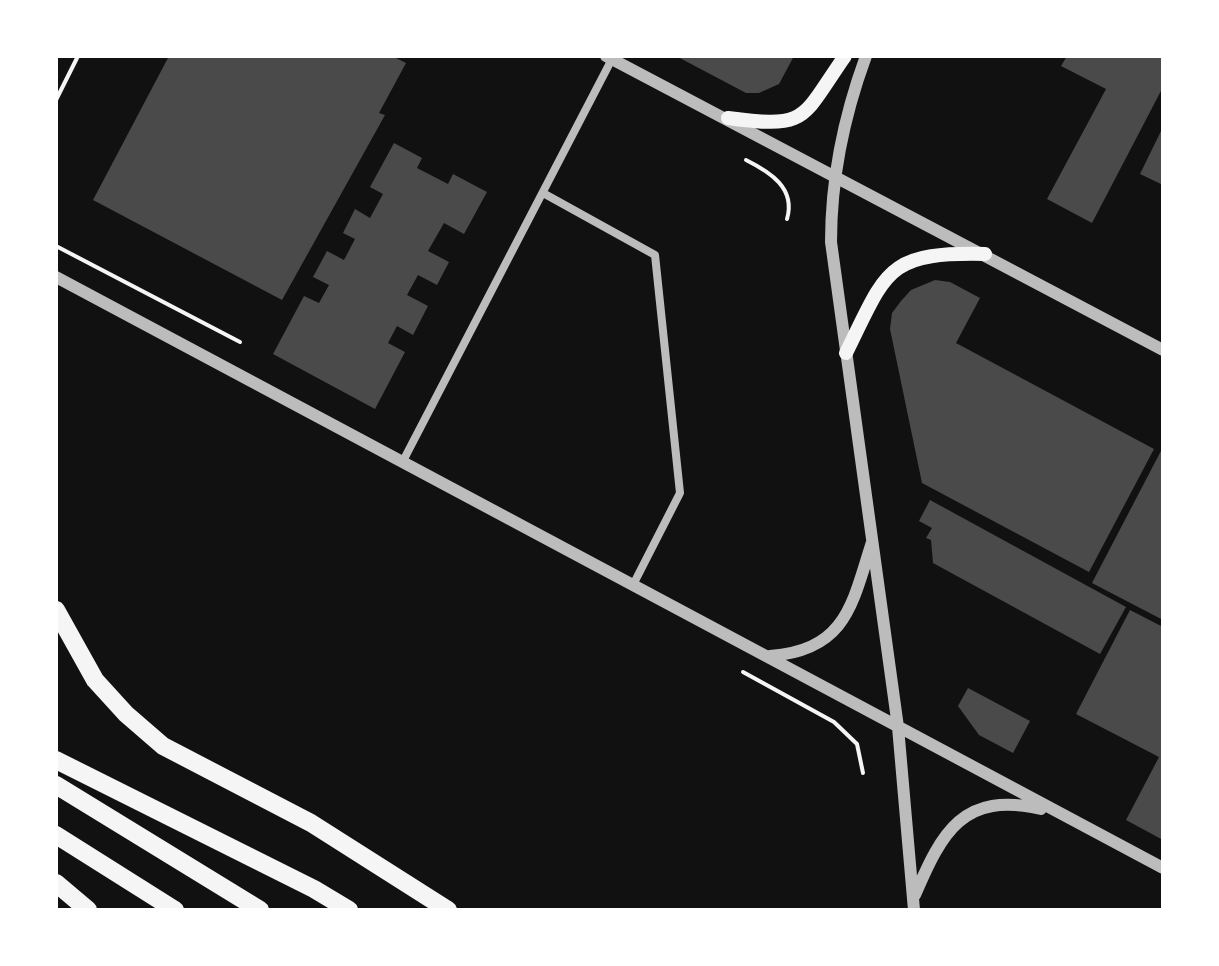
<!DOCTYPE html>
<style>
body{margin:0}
#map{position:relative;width:1219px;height:966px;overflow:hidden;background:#111;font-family:"Sofia Sans Condensed",sans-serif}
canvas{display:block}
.frame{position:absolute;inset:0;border:58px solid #fff;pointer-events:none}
</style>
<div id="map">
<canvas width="1219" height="966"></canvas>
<div class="frame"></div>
</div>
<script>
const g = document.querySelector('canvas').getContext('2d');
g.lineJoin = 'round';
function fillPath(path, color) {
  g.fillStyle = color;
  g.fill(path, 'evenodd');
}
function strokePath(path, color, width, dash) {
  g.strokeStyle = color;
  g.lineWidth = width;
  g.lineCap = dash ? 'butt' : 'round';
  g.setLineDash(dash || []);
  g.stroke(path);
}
fillPath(new Path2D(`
 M 169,56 L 392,56 L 406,63 L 379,113 L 385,115 L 282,300 L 93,200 Z
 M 676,56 L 794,56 L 779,84 L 759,93 L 746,93 Z
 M 1067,56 L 1163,56 L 1163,87 L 1092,223 L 1047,199 L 1106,89 L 1061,66 Z
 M 1163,127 L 1163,185 L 1140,174 Z
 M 394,143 L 422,158 L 417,168 L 448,184 L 453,174 L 487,192 L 464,234 L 444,223 L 428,251 L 449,262 L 437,285 L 418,275 L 407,295 L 428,306 L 413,335 L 397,326 L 388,343 L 405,352 L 375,409 L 273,354 L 304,296 L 319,303 L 329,285 L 313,277 L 327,251 L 344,260 L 355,239 L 343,233 L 355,209 L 370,218 L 383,194 L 370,187 Z
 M 935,280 L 950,282 L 980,298 L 956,343 L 1154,449 L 1089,572 L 922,483 L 890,329 L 892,313 L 901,301 L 911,290 Z
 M 1163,447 L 1163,620 L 1092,583 Z
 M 930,500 L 1126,607 L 1100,654 L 933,563 L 931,540 L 926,538 L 932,528 L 919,521 Z
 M 1130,610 L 1163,627 L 1163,840 L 1126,820 L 1159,757 L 1076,714 Z
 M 968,688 L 1030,721 L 1013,753 L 979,735 L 958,706 Z`), '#4a4a4a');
strokePath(new Path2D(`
 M 56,100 L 78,56
 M 746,160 C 770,172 796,188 787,219
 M 56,246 L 240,342
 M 743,672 L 834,722 L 857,744 L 863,773`), '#f5f5f5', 4);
strokePath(new Path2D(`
 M 543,193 L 655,255 L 680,493 L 634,583
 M 403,461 L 613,57`), '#bcbcbc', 8);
strokePath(new Path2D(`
 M 606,56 L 1163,350
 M 866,56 C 844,116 831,178 831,242 L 898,727 L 914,910
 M 56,277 L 1163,868
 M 770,656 C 846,650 852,605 872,542
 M 915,895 C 942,832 963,791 1041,809`), '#bcbcbc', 12);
strokePath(new Path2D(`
 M 728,118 C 809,129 801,119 845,56
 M 846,353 C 887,270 886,252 985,254`), '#f5f5f5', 14);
strokePath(new Path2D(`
 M 56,610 L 95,680 L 126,714 L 163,746 L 311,823 L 448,910
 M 56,760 L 314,889 L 349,910
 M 56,785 L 260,910
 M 56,835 L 175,910
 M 56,883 L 88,910`), '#f5f5f5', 18);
</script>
